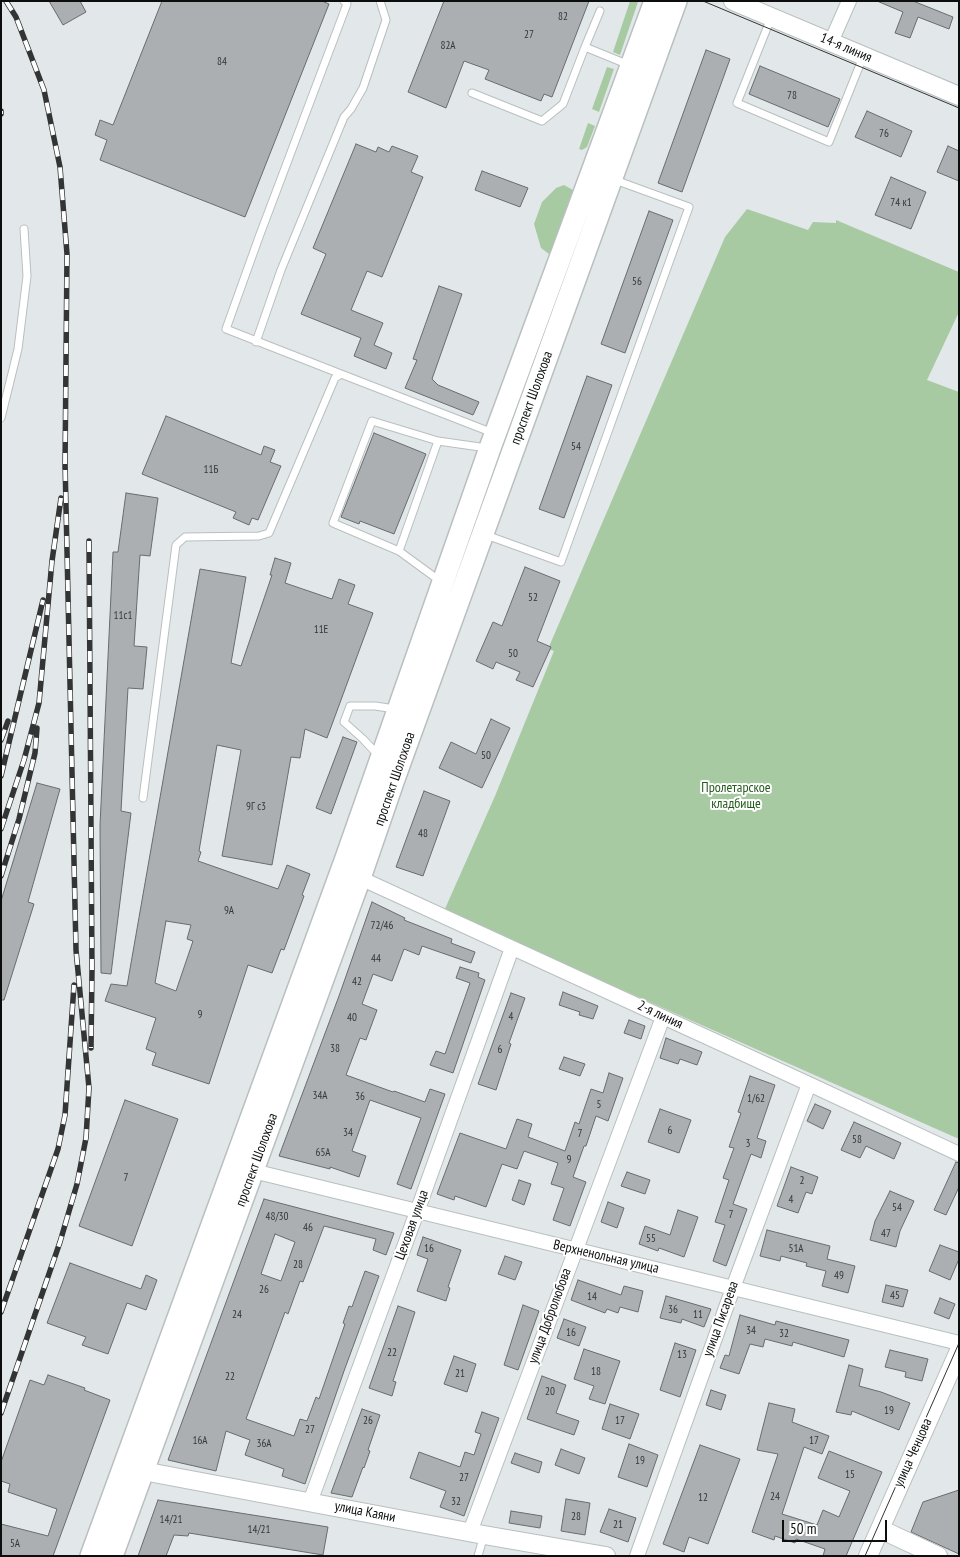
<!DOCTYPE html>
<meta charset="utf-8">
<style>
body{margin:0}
#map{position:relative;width:960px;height:1557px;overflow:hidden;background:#e2e8e9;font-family:"PT Sans Narrow",sans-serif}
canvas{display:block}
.frame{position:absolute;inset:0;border:2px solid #0c0e0e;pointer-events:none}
.scale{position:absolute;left:782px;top:1520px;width:105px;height:22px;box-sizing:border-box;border:2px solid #0c0e0e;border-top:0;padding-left:6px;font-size:15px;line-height:18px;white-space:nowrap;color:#0c0e0e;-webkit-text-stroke:4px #fff;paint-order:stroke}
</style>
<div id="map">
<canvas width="960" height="1557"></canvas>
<div class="frame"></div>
<div class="scale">50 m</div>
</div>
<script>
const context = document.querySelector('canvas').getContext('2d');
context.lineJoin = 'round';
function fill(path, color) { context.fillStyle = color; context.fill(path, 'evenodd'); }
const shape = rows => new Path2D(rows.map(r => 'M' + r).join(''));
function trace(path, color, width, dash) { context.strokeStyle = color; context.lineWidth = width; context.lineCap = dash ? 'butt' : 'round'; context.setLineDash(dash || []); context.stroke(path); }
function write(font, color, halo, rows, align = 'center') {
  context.font = font + ' "PT Sans Narrow",sans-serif'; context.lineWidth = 4; context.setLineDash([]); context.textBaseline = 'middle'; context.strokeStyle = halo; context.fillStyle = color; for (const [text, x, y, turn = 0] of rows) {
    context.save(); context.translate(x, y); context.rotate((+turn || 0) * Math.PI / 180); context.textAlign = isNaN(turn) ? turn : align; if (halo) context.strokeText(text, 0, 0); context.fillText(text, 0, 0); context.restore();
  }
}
fill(shape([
 [630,1,638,2,620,55,613,52],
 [607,67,614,69,599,112,592,109],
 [588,123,595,126,587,147,582,150,579,149],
 [564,185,573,190,576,197,557,249,549,254,541,248,534,224,542,202,556,188],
 [747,209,808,230,813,222,836,223,836,220,959,272,959,312,927,380,959,392,959,1139,444,911,495,796,554,651,548,649,725,237]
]), '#a8caa3');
const building = shape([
 [49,1,80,1,86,12,63,25,49,1],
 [162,1,322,1,329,4,245,217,100,160,107,140,95,135,100,120,113,125,162,1],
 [444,1,589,1,552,97,544,94,541,101,485,79,489,70,464,61,446,108,408,92,444,1],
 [877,1,913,1,953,17,949,29,918,17,910,38,895,33,903,12,877,1],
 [706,50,730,59,682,192,658,183,706,50],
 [760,66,840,99,828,127,749,94,760,66],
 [867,111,912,131,901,157,855,137,867,111],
 [356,144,376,152,378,147,389,152,392,146,418,156,411,172,423,177,382,277,367,271,351,310,383,323,374,345,392,353,386,369,354,356,361,338,301,314,326,254,313,248,356,144],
 [948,146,959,151,959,181,937,172,948,146],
 [482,171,528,188,520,207,475,190,482,171],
 [891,177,926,192,911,229,875,215,891,177],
 [649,211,673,220,625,353,601,344,649,211],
 [439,286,462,294,432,379,438,385,479,402,473,415,405,388,417,360,413,359,439,286],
 [587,376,612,385,564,518,539,509,587,376],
 [166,416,261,455,264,446,275,450,270,462,281,466,258,520,252,518,249,525,233,518,236,512,142,474,166,416],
 [374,433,426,454,394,534,360,521,359,524,341,517,374,433],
 [126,493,158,498,150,556,140,555,134,646,147,647,143,689,128,688,121,811,131,813,111,974,101,973,100,825,113,552,118,552,126,493],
 [275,558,291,563,285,583,332,599,339,579,355,585,348,604,373,613,327,738,305,729,300,758,291,757,272,865,222,856,241,750,217,745,199,851,201,852,198,861,278,889,287,865,310,874,302,895,304,896,284,950,281,949,272,973,248,965,209,1084,152,1065,156,1053,146,1049,156,1018,105,1001,111,984,127,986,200,569,246,577,231,663,241,666,272,575,270,575,275,558],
 [166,921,191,925,187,939,193,941,176,991,155,983,166,921],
 [525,567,560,581,537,641,551,647,533,687,516,680,520,672,496,662,493,669,476,661,493,622,502,626,525,567],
 [491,719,510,728,482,788,439,768,451,742,476,754,491,719],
 [343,737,357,742,331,814,316,808,343,737],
 [37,783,60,789,28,902,34,904,4,1000,1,1000,1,901,37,783],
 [424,791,450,801,423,876,396,867,424,791],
 [372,902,405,918,404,920,452,939,451,943,475,952,471,963,422,946,419,955,404,949,392,981,373,974,362,1004,377,1010,366,1040,360,1038,346,1075,393,1092,394,1091,425,1102,430,1089,445,1094,411,1189,397,1184,421,1118,370,1100,352,1151,366,1156,359,1177,330,1167,330,1169,279,1156,339,996,372,902],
 [460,967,479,973,478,977,485,980,453,1073,430,1065,436,1051,445,1054,470,983,456,978,460,967],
 [563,992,598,1006,593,1019,579,1015,580,1012,559,1005,563,992],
 [511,993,525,998,509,1043,511,1044,496,1090,478,1084,511,993],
 [629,1020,645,1026,641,1039,624,1033,629,1020],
 [666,1038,702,1052,697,1065,680,1059,678,1064,660,1058,666,1038],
 [564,1057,585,1064,580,1076,559,1069,564,1057],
 [609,1073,623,1078,608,1121,596,1116,586,1146,584,1146,573,1177,586,1182,570,1226,553,1220,564,1188,551,1184,558,1163,524,1151,517,1169,502,1164,486,1207,455,1196,454,1200,437,1194,460,1133,506,1149,517,1119,532,1124,528,1137,565,1151,575,1122,579,1124,591,1089,603,1093,609,1073],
 [750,1076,775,1085,757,1138,766,1141,761,1158,751,1154,733,1204,747,1209,726,1266,713,1261,725,1225,715,1222,729,1180,723,1178,734,1148,729,1147,741,1113,738,1112,750,1076],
 [125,1100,178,1119,132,1246,79,1226,125,1100],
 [815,1104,831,1111,823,1129,807,1121,815,1104],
 [660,1109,691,1120,679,1153,648,1142,660,1109],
 [854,1122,901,1143,894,1159,866,1146,860,1158,841,1150,854,1122],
 [956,1162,959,1163,959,1187,946,1215,934,1210,956,1162],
 [791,1167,818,1177,812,1194,806,1192,798,1213,777,1206,791,1167],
 [627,1172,650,1180,645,1194,621,1186,627,1172],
 [519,1180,531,1184,524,1205,512,1200,519,1180],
 [890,1191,914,1201,900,1231,896,1247,870,1240,875,1221,890,1191],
 [264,1199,394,1233,386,1255,373,1250,376,1239,324,1226,303,1282,300,1281,288,1314,285,1312,246,1419,294,1436,300,1419,307,1421,316,1397,319,1399,345,1324,343,1323,349,1306,352,1307,365,1271,379,1276,344,1371,305,1484,282,1476,284,1469,245,1455,250,1440,226,1431,216,1471,168,1460,264,1199],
 [275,1234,295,1242,281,1281,261,1274,275,1234],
 [608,1202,624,1208,617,1228,601,1222,608,1202],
 [678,1210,698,1217,684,1257,659,1248,658,1251,639,1244,645,1226,670,1235,678,1210],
 [767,1230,830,1246,827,1259,855,1266,848,1293,822,1286,826,1271,806,1266,807,1263,781,1256,780,1261,760,1256,767,1230],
 [423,1237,461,1250,448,1287,450,1288,446,1301,417,1291,428,1259,417,1255,423,1237],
 [940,1245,959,1252,959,1259,950,1280,929,1271,940,1245],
 [505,1256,522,1262,515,1280,498,1274,505,1256],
 [70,1263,141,1289,146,1275,157,1280,146,1310,127,1303,108,1354,82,1345,86,1337,47,1323,70,1263],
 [578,1280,621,1295,624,1286,643,1291,638,1312,620,1307,618,1313,607,1309,605,1313,571,1300,578,1280],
 [886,1285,908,1290,903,1307,882,1302,886,1285],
 [666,1296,711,1309,704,1327,682,1319,681,1323,660,1318,666,1296],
 [940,1298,955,1304,949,1319,934,1313,940,1298],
 [523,1305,539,1311,518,1370,504,1365,523,1305],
 [398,1306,415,1312,393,1381,396,1382,392,1396,369,1388,398,1306],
 [740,1315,775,1325,776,1321,849,1340,844,1357,793,1342,792,1346,765,1339,763,1347,750,1344,739,1374,720,1368,725,1355,729,1356,740,1315],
 [564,1319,586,1327,579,1346,557,1338,564,1319],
 [675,1343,696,1350,680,1397,660,1390,675,1343],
 [584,1349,620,1361,605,1404,589,1399,594,1386,574,1379,584,1349],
 [890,1350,928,1359,922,1381,905,1377,906,1372,885,1367,890,1350],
 [454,1356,476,1364,467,1392,444,1384,454,1356],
 [849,1365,863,1369,859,1386,881,1392,910,1403,899,1430,852,1411,851,1415,836,1412,849,1365],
 [48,1375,85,1388,84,1390,110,1400,53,1556,1,1556,1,1524,48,1536,57,1509,8,1492,10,1484,1,1481,1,1462,30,1380,44,1385,48,1375],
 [542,1376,566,1385,556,1413,579,1421,574,1435,527,1419,542,1376],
 [711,1390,726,1395,721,1410,706,1405,711,1390],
 [769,1403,795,1409,792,1422,829,1436,822,1454,804,1447,782,1514,817,1525,823,1510,839,1517,850,1491,818,1478,829,1451,882,1472,846,1556,823,1556,825,1549,796,1539,795,1543,775,1536,774,1540,752,1532,778,1454,757,1450,769,1403],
 [610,1404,639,1414,630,1439,602,1429,610,1404],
 [362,1409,380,1415,368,1450,370,1451,364,1468,363,1467,352,1497,331,1493,362,1409],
 [482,1412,499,1418,464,1516,440,1507,446,1491,410,1478,419,1452,460,1467,465,1452,474,1455,481,1434,475,1432,482,1412],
 [629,1444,658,1455,647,1487,618,1477,629,1444],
 [700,1445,740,1459,708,1544,689,1537,684,1552,663,1544,700,1445],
 [561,1449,585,1458,579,1474,555,1465,561,1449],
 [515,1453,542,1462,539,1473,511,1463,515,1453],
 [959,1490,959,1554,911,1532,923,1502,959,1490],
 [566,1499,590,1503,585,1535,561,1531,566,1499],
 [158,1500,328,1527,323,1555,189,1533,188,1536,174,1535,166,1556,138,1556,158,1500],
 [609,1509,636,1518,628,1542,600,1532,609,1509],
 [511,1511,542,1516,540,1528,509,1523,511,1511]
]);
fill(building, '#abafb2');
trace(building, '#686c6e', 1);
const service = shape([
 [600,11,585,47,629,65],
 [771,18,737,103,829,142,863,57],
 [472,93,542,121,563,104,585,47],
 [256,342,281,270,344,117,351,109,363,88,386,20,380,1],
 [341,374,226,329,259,237,347,4,344,1],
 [1,418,18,349,27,276,24,229],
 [486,535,561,562,689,207,615,180],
 [399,551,333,523,372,421,438,441],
 [440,581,399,551,438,441,487,448],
 [378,755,363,739,344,722,350,706,375,706,395,709],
 [143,798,176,545,185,537,259,536,269,533,335,378,341,374,493,433],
 [478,1556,484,1535]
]);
const minor = shape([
 [831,42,849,1],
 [360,878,809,1084,959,1154],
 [253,1171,959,1343],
 [310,1502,417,1212,512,948],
 [470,1532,663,1017],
 [637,1556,733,1288,809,1084]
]);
const tertiary = shape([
 [733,1,959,96],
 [132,1469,484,1535,606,1556],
 [880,1529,938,1556],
 [868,1556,959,1351]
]);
const primary = shape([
 [91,1556,346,858,490,448,655,1],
 [112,1556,360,878,394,779,676,1]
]);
trace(service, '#b9bfbf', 9);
trace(minor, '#b9bfbf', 16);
trace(tertiary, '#b9bfbf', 20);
trace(primary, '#b9bfbf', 24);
trace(service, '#fff', 7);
trace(minor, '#fff', 14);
trace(tertiary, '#fff', 18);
trace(primary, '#fff', 21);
trace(shape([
 [703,1,959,108],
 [865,1556,959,1343]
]), '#323435', 1);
const rail = shape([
 [6,1,16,17,44,90,60,167,67,254,65,468],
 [1,111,1,114],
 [89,541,92,970,91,1048],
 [1,740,8,721],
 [1,776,43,600],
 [1,829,24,760,39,703,52,561,61,498],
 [1,876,19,819,35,753,37,728],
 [1,1312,58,1149,65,1115,74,985],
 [1,1413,60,1242,77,1184,86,1138,89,1088,76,950,65,462]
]);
trace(rail, '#323435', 5.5);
trace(rail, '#fff', 4, [11]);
write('11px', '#343637', null, [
 ["82",563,17],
 ["27",529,35],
 ["82А",448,46],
 ["84",222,62],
 ["78",792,96],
 ["76",884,134],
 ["74 к1",901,203],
 ["56",637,282],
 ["54",576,447],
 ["11Б",211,470],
 ["52",533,598],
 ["11с1",123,616],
 ["11Е",321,630],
 ["50",513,654],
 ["50",486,756],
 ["9Г с3",256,807],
 ["48",423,834],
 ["9А",229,911],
 ["72/46",382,926],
 ["44",376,959],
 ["42",357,982],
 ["9",200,1015],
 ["4",511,1017],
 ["40",352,1018],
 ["38",335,1049],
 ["6",500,1050],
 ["34А",320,1096],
 ["36",360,1097],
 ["1/62",756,1099],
 ["5",599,1105],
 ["6",670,1131],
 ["34",348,1133],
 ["7",580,1134],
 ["58",857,1140],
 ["3",748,1144],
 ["65А",323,1153],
 ["9",569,1160],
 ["7",126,1178],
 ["2",802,1181],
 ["4",791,1200],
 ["54",897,1208],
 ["7",731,1215],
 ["48/30",277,1217],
 ["46",308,1228],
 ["47",886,1234],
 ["55",651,1239],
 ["16",429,1249],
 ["51А",796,1249],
 ["28",298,1265],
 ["49",839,1276],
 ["26",264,1290],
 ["45",895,1296],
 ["14",592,1297],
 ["36",673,1310],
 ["24",237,1315],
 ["11",698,1315],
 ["34",751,1331],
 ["16",571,1333],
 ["32",784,1334],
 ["22",392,1353],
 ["13",682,1355],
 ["18",596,1372],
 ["21",460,1374],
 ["22",230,1377],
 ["20",550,1392],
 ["19",889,1411],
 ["26",368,1421],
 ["17",620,1421],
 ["27",310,1430],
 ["16А",200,1441],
 ["17",814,1441],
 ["36А",264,1444],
 ["19",640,1461],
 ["15",850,1475],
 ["27",464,1478],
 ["24",775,1497],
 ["12",703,1498],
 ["32",456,1502],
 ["28",576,1517],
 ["14/21",171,1520],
 ["21",618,1525],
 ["14/21",259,1530],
 ["5А",15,1544]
]);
write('14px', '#0c0e0e', '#fff', [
 ["14-я линия",846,48,23],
 ["проспект Шолохова",532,398,-70],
 ["проспект Шолохова",395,779,-71],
 ["2-я линия",660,1015,25],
 ["проспект Шолохова",257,1160,-70],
 ["Цеховая улица",412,1225,-70],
 ["Верхненольная улица",606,1257,13],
 ["улица Добролюбова",550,1316,-70],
 ["улица Писарева",721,1319,-70],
 ["улица Ченцова",913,1453,-66],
 ["улица Каяни",365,1512,11]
]);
write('14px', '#225b1b', '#fff', [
 ["Пролетарское",736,788],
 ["кладбище",736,804]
]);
</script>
